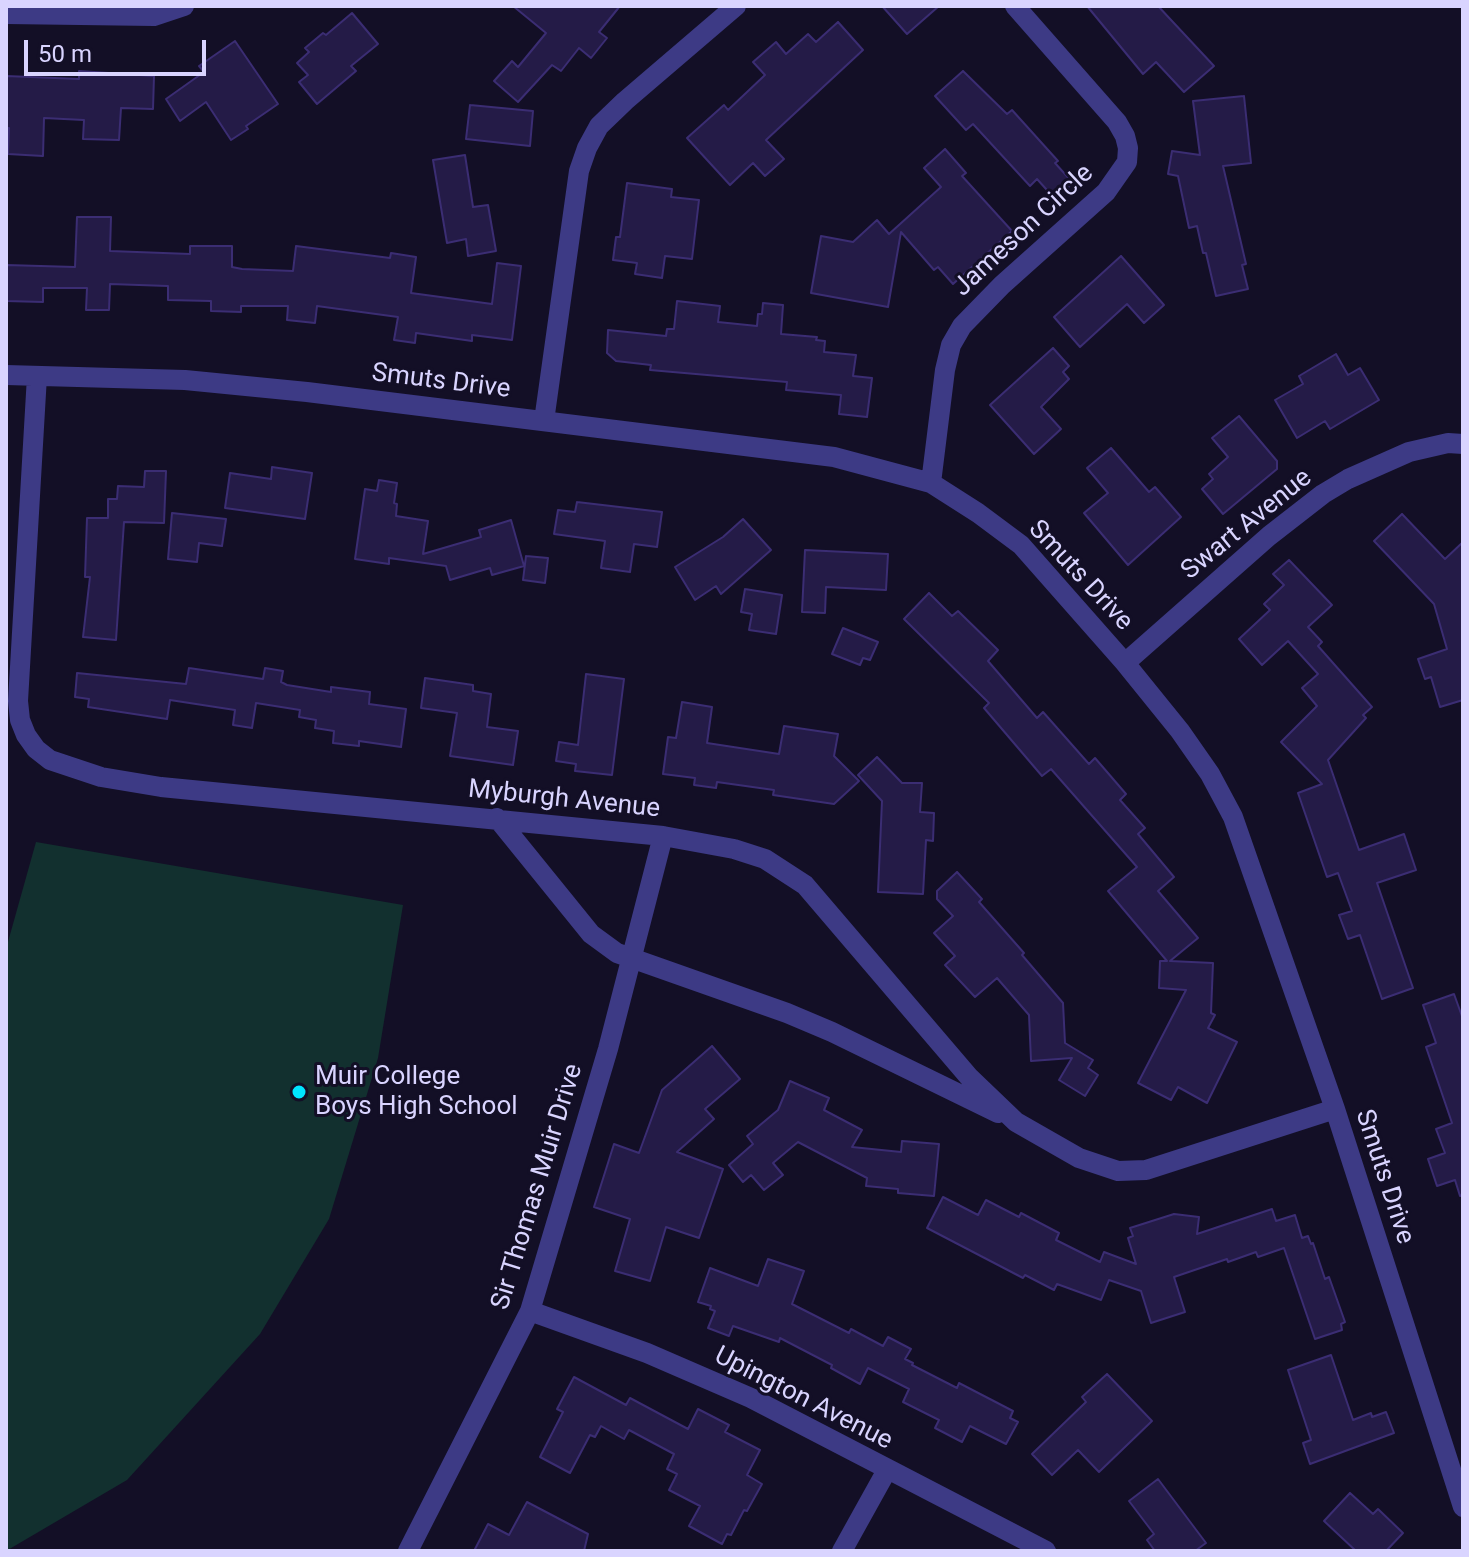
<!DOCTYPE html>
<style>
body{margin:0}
#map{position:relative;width:1469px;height:1557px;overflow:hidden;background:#130f26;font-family:Roboto,sans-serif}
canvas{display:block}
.frame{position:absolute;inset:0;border:8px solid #d9d4ff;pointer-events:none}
.scale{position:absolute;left:24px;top:40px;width:182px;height:36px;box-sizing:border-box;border:4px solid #d9d4ff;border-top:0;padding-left:10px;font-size:24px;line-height:28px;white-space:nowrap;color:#d9d4ff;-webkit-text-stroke:6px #130f26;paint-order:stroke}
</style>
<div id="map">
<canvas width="1469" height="1557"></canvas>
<div class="frame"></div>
<div class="scale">50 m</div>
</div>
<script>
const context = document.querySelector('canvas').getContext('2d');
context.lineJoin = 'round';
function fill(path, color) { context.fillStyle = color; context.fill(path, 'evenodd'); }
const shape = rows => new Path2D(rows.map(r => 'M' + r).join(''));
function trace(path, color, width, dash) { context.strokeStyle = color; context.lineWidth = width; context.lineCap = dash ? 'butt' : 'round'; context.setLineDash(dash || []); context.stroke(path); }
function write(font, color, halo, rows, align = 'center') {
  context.font = font + ' Roboto,sans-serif'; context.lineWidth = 6; context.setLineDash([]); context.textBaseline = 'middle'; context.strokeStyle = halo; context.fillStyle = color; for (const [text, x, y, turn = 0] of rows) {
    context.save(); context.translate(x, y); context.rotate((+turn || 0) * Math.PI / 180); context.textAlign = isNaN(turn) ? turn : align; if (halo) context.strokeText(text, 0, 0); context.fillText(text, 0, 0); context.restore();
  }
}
fill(shape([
 [36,842,403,905,378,1058,329,1219,260,1334,127,1480,6,1551,6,949]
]), '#12302f');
const building = shape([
 [513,6,620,6,599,32,607,38,591,58,579,48,561,71,552,65,518,102,494,81,512,61,518,67,546,33,513,6],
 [882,6,939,6,907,34,882,6],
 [1087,6,1158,6,1214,66,1184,92,1156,62,1143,74,1087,6],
 [352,13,378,44,351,66,356,71,317,104,299,82,308,75,297,63,309,52,305,48,323,33,326,35,352,13],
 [838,22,863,50,766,140,784,159,765,176,753,163,730,185,687,138,724,105,728,110,765,75,753,62,776,42,786,54,808,34,816,42,838,22],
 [235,41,278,104,246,126,248,129,231,140,206,102,180,121,166,99,204,72,199,66,235,41],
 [79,71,154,76,153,109,121,108,119,140,83,139,84,120,44,118,43,156,8,154,9,128,6,128,6,76,79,79,79,71],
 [963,71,1007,114,1012,110,1058,161,1055,163,1073,183,1055,199,1037,179,1030,186,973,124,966,130,935,96,963,71],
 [1244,96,1251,163,1223,166,1246,264,1242,265,1248,289,1216,296,1206,253,1203,253,1197,226,1189,228,1178,176,1168,174,1172,151,1200,155,1193,101,1244,96],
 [470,105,533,111,530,146,466,139,470,105],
 [945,149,966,173,962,176,1012,231,953,284,938,267,934,270,901,232,888,307,811,293,821,236,853,242,877,220,889,234,941,187,924,168,945,149],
 [465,155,473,207,488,205,496,251,468,256,466,239,447,243,433,160,465,155],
 [627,183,672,189,671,197,699,200,692,259,665,256,662,278,635,274,637,263,613,260,616,237,620,237,627,183],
 [77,217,111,217,110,251,190,254,190,246,232,246,232,267,242,269,293,271,296,246,390,258,391,253,416,257,411,293,492,304,497,263,521,266,512,340,472,335,472,341,416,333,415,343,394,340,398,317,317,306,315,323,287,320,288,306,241,306,241,312,211,311,211,301,168,300,168,286,110,284,109,310,86,310,87,288,43,288,43,302,6,301,6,265,75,267,77,217],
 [1121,256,1164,305,1144,323,1127,304,1080,347,1054,317,1121,256],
 [677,301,720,306,718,322,757,326,758,314,762,314,763,303,783,305,781,334,817,337,816,340,825,341,824,352,856,355,853,376,872,378,867,417,839,414,841,395,786,390,787,382,650,370,651,365,616,361,607,353,608,330,666,336,667,329,674,329,677,301],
 [1053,348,1069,366,1063,372,1069,379,1041,407,1061,429,1034,454,990,405,1053,348],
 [1336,354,1348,375,1360,368,1379,400,1330,429,1325,421,1297,438,1275,400,1303,384,1299,376,1336,354],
 [1239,416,1277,461,1277,469,1223,514,1202,489,1213,479,1209,474,1228,457,1212,438,1239,416],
 [1111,448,1149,492,1155,487,1181,517,1128,565,1084,513,1108,493,1087,468,1111,448],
 [272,467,312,473,305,519,225,508,230,473,271,479,272,467],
 [145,471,166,471,164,523,124,522,116,640,83,637,90,577,85,577,87,518,108,518,108,499,117,499,118,486,144,487,145,471],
 [379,480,397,483,394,503,397,504,396,516,428,521,423,554,481,537,479,530,511,520,524,566,492,575,490,568,450,580,446,566,389,558,389,564,355,559,365,489,377,491,379,480],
 [577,502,662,512,657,547,634,544,630,572,601,568,605,541,554,534,558,510,575,512,577,502],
 [172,513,226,519,222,546,199,543,197,562,168,559,172,513],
 [1402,514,1445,559,1463,542,1463,700,1440,707,1431,677,1425,679,1418,659,1447,649,1434,604,1374,541,1402,514],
 [743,519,771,550,721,594,716,586,695,600,675,567,723,537,743,519],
 [805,550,888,554,886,590,826,587,825,613,802,612,805,550],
 [526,556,548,558,545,583,523,580,526,556],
 [1289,560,1332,605,1308,627,1322,642,1318,646,1372,707,1363,715,1366,718,1328,760,1359,850,1404,834,1416,870,1377,883,1413,988,1382,999,1360,935,1348,939,1339,915,1352,911,1338,873,1327,877,1298,793,1322,784,1281,742,1317,706,1302,688,1318,674,1288,641,1262,665,1239,639,1270,610,1264,604,1284,585,1273,574,1289,560],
 [745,589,782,595,776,634,749,630,752,614,741,612,745,589],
 [929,593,952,616,958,611,998,650,988,661,1037,718,1043,712,1089,764,1095,758,1126,794,1120,800,1145,828,1138,834,1174,877,1158,891,1198,938,1170,961,1213,963,1211,1013,1215,1015,1208,1028,1237,1042,1207,1103,1178,1087,1171,1100,1138,1083,1186,990,1159,988,1160,961,1167,961,1108,891,1137,867,1051,769,1042,776,984,708,989,703,904,619,929,593],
 [843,628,878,642,870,660,863,658,860,665,832,654,843,628],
 [189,668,263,679,265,668,283,671,281,682,287,685,331,692,331,687,370,692,369,704,406,709,401,747,359,741,359,746,333,743,334,731,315,728,316,720,299,717,300,710,256,703,252,728,233,725,235,710,170,700,167,719,88,707,89,699,75,697,77,673,186,684,189,668],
 [586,674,624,679,612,775,575,771,576,764,556,761,559,742,578,745,586,674],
 [425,678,473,685,473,691,491,694,487,727,518,731,513,765,450,756,457,713,421,708,425,678],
 [682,702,712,707,707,743,779,754,784,726,838,734,834,756,859,781,834,804,773,795,774,790,717,782,716,788,694,785,695,778,663,774,668,737,676,738,682,702],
 [877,757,902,783,922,783,920,812,934,813,933,841,926,840,923,894,878,892,882,801,858,775,877,757],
 [957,872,982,899,979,902,1024,953,1022,955,1063,1003,1065,1043,1093,1060,1088,1068,1098,1075,1085,1096,1059,1080,1072,1058,1031,1061,1029,1015,997,978,975,997,945,965,955,956,934,933,953,916,937,899,937,891,957,872],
 [1454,994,1463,1019,1463,1195,1460,1196,1455,1180,1437,1186,1428,1159,1445,1153,1436,1129,1452,1123,1426,1047,1436,1043,1423,1005,1454,994],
 [712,1046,740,1079,705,1109,714,1119,677,1152,723,1169,699,1238,666,1227,650,1281,615,1271,630,1219,594,1207,614,1144,639,1153,662,1090,712,1046],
 [790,1081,829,1098,824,1110,862,1130,852,1147,901,1152,902,1141,939,1144,934,1196,898,1193,898,1189,866,1186,867,1178,798,1142,773,1163,783,1175,764,1190,751,1175,743,1182,729,1165,753,1144,747,1136,778,1110,790,1081],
 [943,1197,978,1215,986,1200,1019,1217,1021,1213,1059,1233,1056,1240,1100,1262,1104,1252,1136,1264,1128,1238,1133,1236,1130,1228,1174,1214,1199,1217,1197,1234,1272,1209,1276,1221,1295,1215,1302,1238,1308,1236,1311,1244,1313,1243,1325,1279,1329,1277,1345,1322,1341,1324,1342,1330,1315,1339,1284,1248,1258,1257,1256,1252,1228,1262,1227,1259,1174,1277,1185,1312,1151,1323,1141,1291,1109,1280,1101,1300,1057,1284,1054,1290,1025,1275,1023,1278,927,1228,943,1197],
 [768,1259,804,1271,792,1304,849,1333,851,1329,883,1346,888,1337,911,1349,905,1359,913,1363,912,1365,957,1388,959,1383,1013,1411,1010,1418,1018,1422,1006,1444,970,1426,962,1442,935,1428,939,1420,903,1402,909,1389,868,1368,860,1384,831,1368,832,1365,780,1338,779,1342,733,1326,729,1336,708,1328,715,1311,710,1309,711,1306,698,1302,710,1268,758,1286,768,1259],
 [1331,1355,1353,1420,1371,1413,1372,1417,1386,1412,1394,1433,1310,1464,1303,1443,1311,1440,1288,1370,1331,1355],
 [1107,1374,1152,1421,1099,1472,1078,1450,1052,1475,1032,1454,1086,1402,1082,1397,1107,1374],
 [574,1377,626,1405,630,1398,688,1429,698,1409,729,1425,725,1432,760,1450,747,1475,762,1484,747,1511,744,1510,731,1535,727,1534,722,1544,689,1526,700,1506,669,1490,677,1474,667,1469,674,1454,629,1430,624,1439,601,1426,595,1437,590,1435,570,1473,540,1457,563,1412,557,1409,574,1377],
 [1158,1479,1206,1543,1195,1551,1155,1551,1147,1540,1154,1534,1129,1501,1158,1479],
 [1350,1493,1373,1514,1378,1509,1403,1533,1386,1551,1356,1551,1324,1521,1350,1493],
 [527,1502,588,1534,584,1551,474,1551,488,1524,509,1535,527,1502]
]);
fill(building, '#241b47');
trace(building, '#3b2d73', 2);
trace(shape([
 [6,14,154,16,184,6],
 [6,375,185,380,307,392,834,457,931,483,978,513,1021,545,1125,663,1180,731,1210,774,1233,817,1335,1109,1463,1507],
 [37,376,18,701,20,720,26,735,36,749,50,760,101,777,161,787,663,836,734,849,765,859,805,885,969,1077,1016,1122,1079,1158,1118,1171,1146,1170,1335,1109],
 [544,421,579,171,587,148,599,126,625,101,736,6],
 [931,483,945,370,951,345,962,326,1002,285,1106,192,1127,162,1128,148,1125,136,1117,122,1015,6],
 [1125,663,1269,536,1323,494,1348,479,1409,452,1448,443,1463,444],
 [497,818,591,934,617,953,787,1013,832,1032,998,1113],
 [530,1311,647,1353,751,1398,1046,1551],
 [408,1551,530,1311,608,1049,663,836],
 [842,1551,887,1470]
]), '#3d3a85', 20);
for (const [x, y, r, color] of [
 [299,1092,8,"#00e5ff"]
]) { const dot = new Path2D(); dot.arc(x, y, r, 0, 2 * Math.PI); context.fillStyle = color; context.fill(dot); trace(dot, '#130f26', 3); }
write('26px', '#d9d4ff', '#130f26', [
 ["Jameson Circle",1024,231,-43],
 ["Smuts Drive",441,382,7],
 ["Swart Avenue",1247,525,-39],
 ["Smuts Drive",1080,576,47],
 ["Myburgh Avenue",564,800,6],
 ["Smuts Drive",1384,1177,72],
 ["Sir Thomas Muir Drive",538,1187,-73],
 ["Upington Avenue",803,1399,27]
]);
write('26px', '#d9d4ff', '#130f26', [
 ["Muir College",315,1077],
 ["Boys High School",315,1107]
], 'left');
</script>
